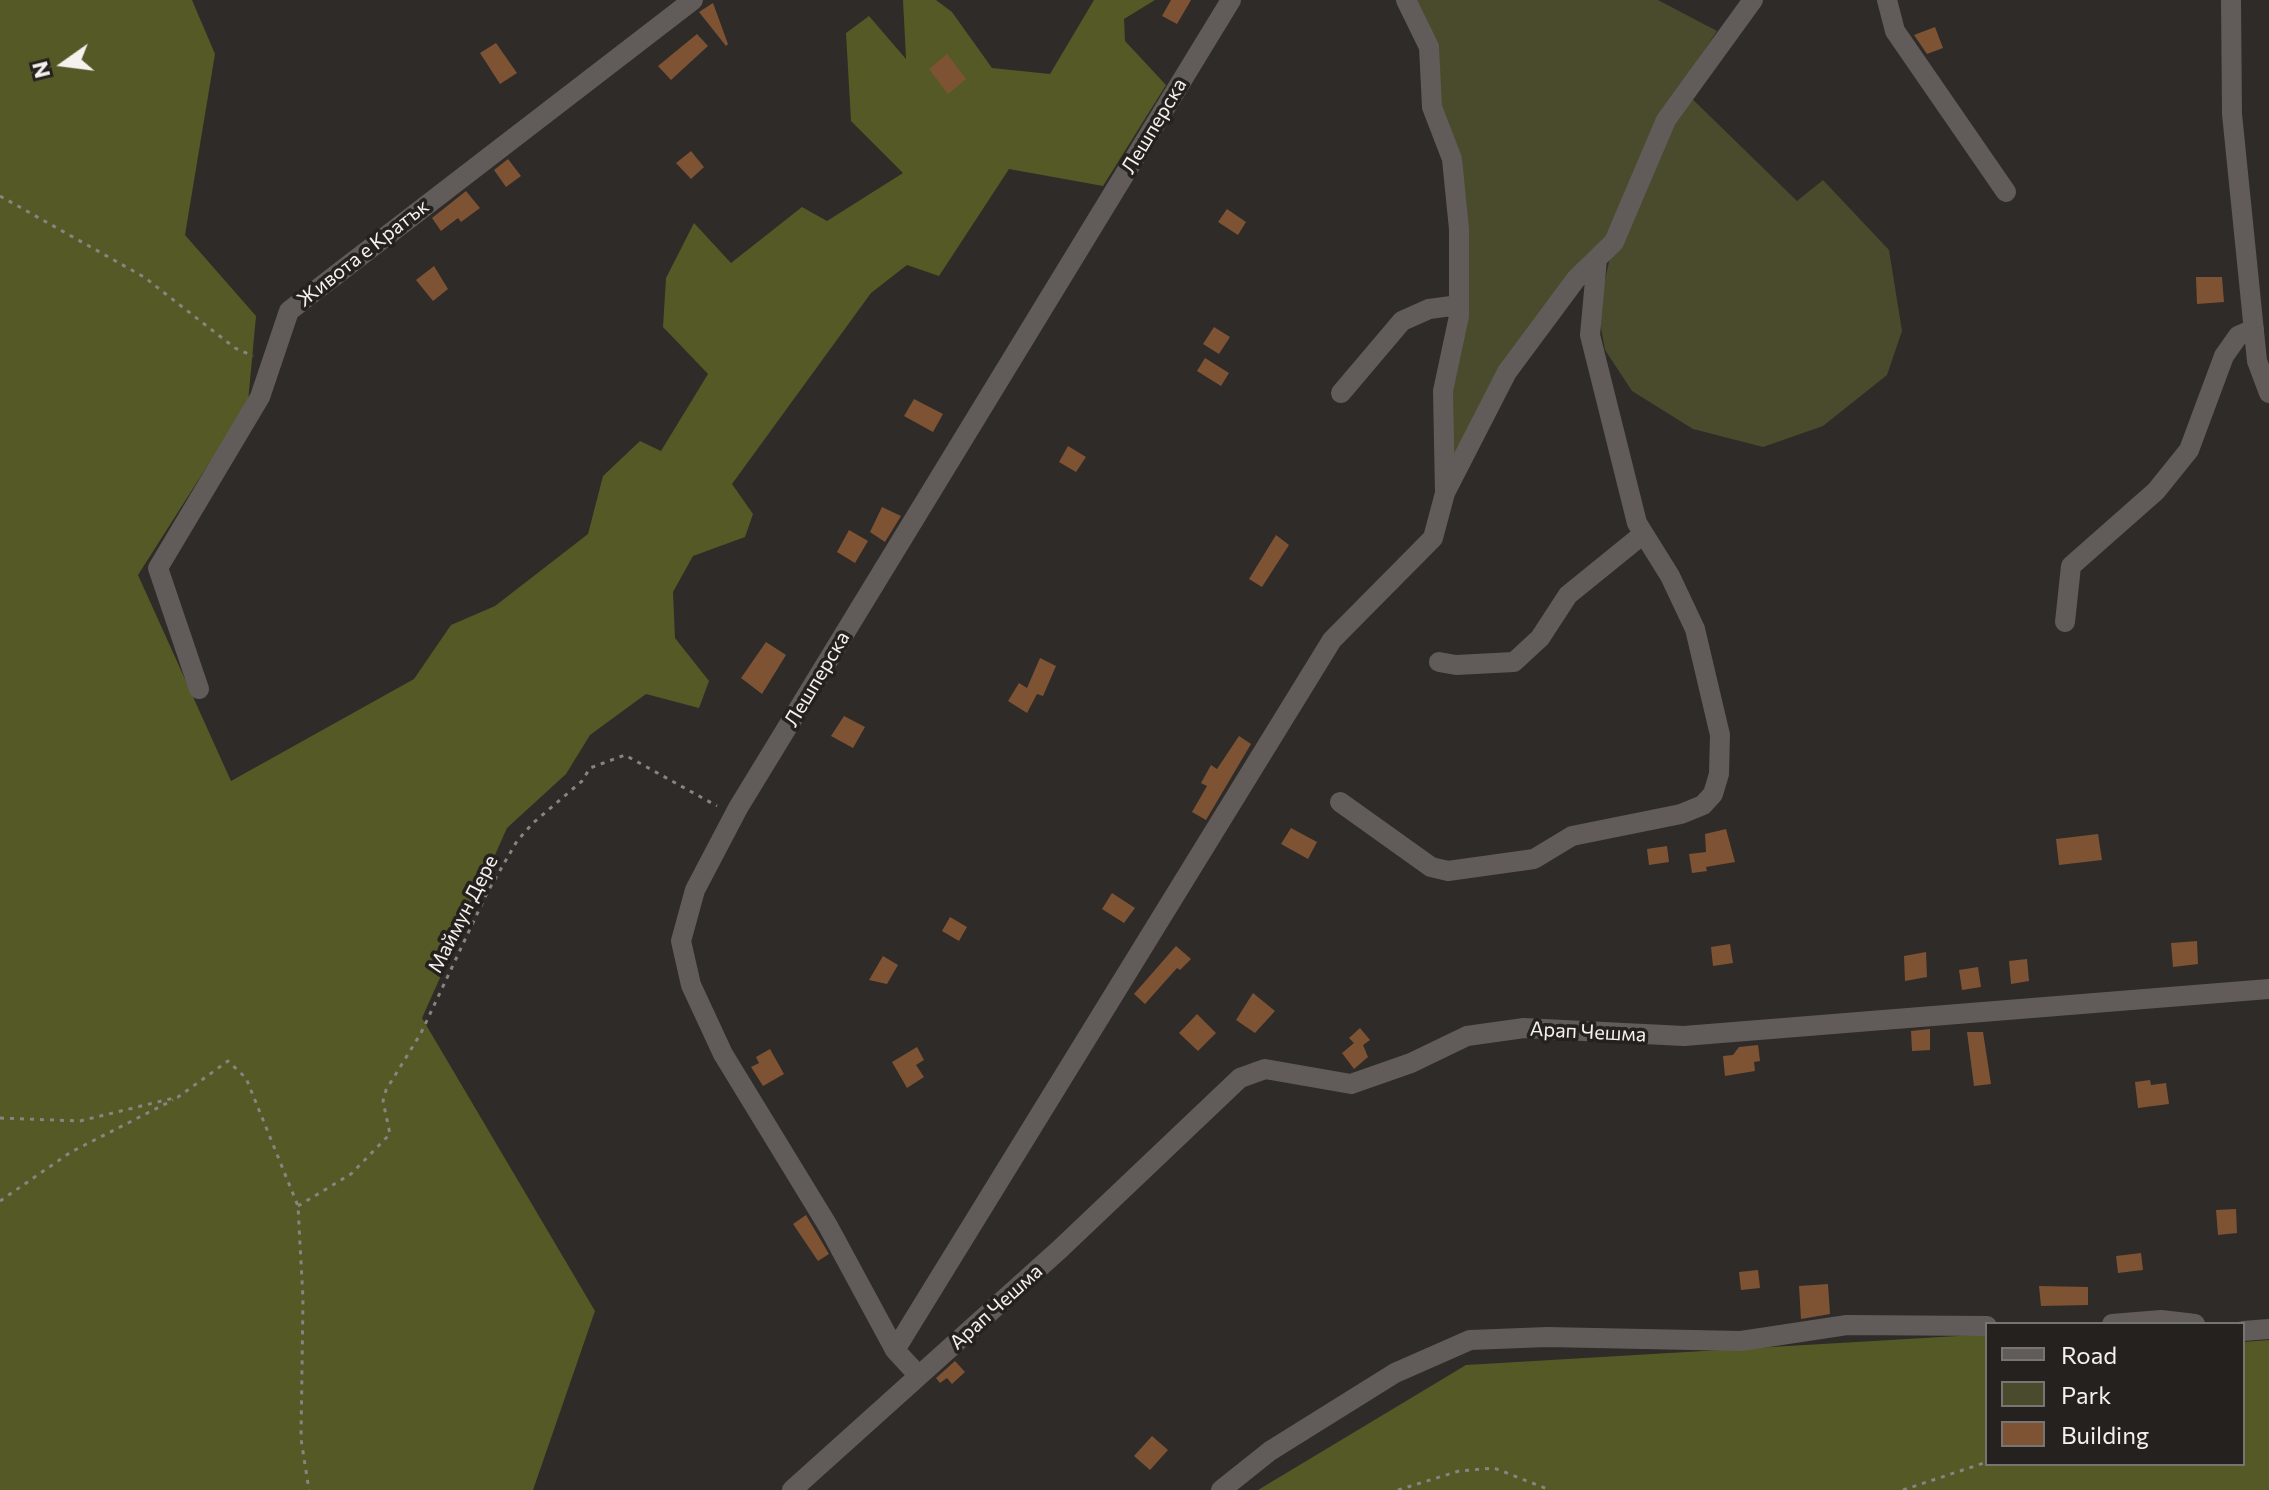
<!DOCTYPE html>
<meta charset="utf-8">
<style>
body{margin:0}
#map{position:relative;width:2269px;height:1490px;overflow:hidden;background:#2f2b28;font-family:Commissioner,sans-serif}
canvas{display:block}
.legend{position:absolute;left:1985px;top:1322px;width:260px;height:144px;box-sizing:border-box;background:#25211e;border:2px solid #787472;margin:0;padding:10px 14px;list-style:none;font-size:24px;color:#f4f1ef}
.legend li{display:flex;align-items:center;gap:16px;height:40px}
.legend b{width:40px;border:2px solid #787472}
.north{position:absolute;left:24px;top:24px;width:80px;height:80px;-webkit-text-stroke:6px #25211e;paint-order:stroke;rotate:256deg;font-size:22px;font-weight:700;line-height:32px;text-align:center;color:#f4f1ef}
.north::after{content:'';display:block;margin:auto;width:28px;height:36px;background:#f4f1ef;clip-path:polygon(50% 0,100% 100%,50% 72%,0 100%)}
</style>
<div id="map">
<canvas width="2269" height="1490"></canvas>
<ul class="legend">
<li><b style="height:10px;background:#615c59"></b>Road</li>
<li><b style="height:22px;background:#494b2c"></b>Park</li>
<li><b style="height:22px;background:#7e5334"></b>Building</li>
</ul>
<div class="north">N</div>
</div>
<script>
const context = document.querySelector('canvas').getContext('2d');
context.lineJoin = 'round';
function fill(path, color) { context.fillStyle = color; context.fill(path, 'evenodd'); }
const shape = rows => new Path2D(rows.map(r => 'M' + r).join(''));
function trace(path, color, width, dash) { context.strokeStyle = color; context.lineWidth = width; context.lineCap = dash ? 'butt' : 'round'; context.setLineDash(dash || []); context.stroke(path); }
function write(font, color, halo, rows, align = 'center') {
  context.font = font + ' Commissioner,sans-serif'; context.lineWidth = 7; context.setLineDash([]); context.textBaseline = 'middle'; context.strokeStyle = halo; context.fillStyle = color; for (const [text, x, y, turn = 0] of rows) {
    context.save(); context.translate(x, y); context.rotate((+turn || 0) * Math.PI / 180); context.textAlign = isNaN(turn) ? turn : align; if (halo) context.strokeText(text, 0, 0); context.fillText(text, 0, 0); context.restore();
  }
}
fill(shape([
 [1406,0,1658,0,1717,31,1680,87,1797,201,1823,180,1889,250,1902,331,1887,375,1823,426,1763,447,1693,429,1632,391,1605,350,1598,311,1613,244,1507,372,1445,493,1459,229,1429,47]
]), '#494b2c');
fill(shape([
 [0,0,192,0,215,54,185,235,256,316,248,402,138,575,231,781,414,679,451,625,495,606,588,534,603,476,640,441,661,451,708,374,663,327,666,278,694,223,731,263,802,207,827,221,903,173,851,121,846,33,869,16,906,59,903,0,936,0,952,12,992,68,1050,74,1094,0,1155,0,1124,19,1125,41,1166,85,1103,186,1009,169,939,276,907,265,871,293,732,484,753,514,745,537,693,556,673,592,675,638,709,681,699,708,646,694,590,735,566,774,507,828,422,1018,595,1311,533,1490,0,1490],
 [1975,1335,1987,1335,1987,1464,2243,1464,2243,1342,2269,1340,2269,1490,1258,1490,1466,1365]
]), '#555925');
fill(shape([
 [1171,0,1191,0,1177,24,1162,16],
 [713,3,728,44,726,46,699,12],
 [1935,27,1943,48,1927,54,1914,35],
 [697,34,708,46,671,80,658,66],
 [496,43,517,73,500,84,480,53],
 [947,54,966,79,948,94,929,69],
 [691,151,704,167,691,179,676,163],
 [508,159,521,176,506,187,494,170],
 [466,191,480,208,461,222,458,218,441,231,432,218],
 [1227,209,1246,222,1238,235,1218,222],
 [434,266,448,289,433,301,416,280],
 [2196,277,2222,277,2224,302,2197,304],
 [1214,327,1230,337,1219,354,1203,344],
 [1205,358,1229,373,1221,386,1197,371],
 [914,399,943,414,933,432,904,416],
 [1068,446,1086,457,1076,472,1059,462],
 [882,507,901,516,885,542,870,532],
 [849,530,868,541,855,563,837,552],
 [1276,535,1289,545,1262,587,1249,579],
 [766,642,786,655,762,694,741,678],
 [1040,658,1056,666,1043,696,1037,694,1027,713,1008,701,1019,683,1027,688],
 [844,716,865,727,853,748,831,736],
 [1239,736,1251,744,1206,820,1192,812,1207,786,1201,783,1211,765,1217,769],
 [1291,828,1317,842,1308,859,1281,844],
 [1726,829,1735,862,1706,867,1707,871,1692,873,1689,854,1706,852,1705,834],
 [2098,834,2102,860,2059,865,2056,839],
 [1667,846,1669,862,1649,865,1647,849],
 [1112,893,1135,908,1124,923,1102,909],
 [950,917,967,927,959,941,942,931],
 [2197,941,2198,964,2173,967,2171,943],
 [1730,944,1733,963,1713,966,1711,947],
 [1176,946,1191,959,1180,970,1177,968,1145,1004,1134,994],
 [1926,952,1927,977,1905,981,1904,956],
 [883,956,898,965,887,984,869,980],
 [2027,959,2029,981,2011,984,2009,961],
 [1978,967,1981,987,1962,990,1959,970],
 [1253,993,1275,1011,1255,1033,1236,1020],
 [1197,1014,1216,1033,1198,1051,1179,1033],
 [1360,1028,1370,1040,1363,1045,1368,1057,1354,1069,1342,1053,1354,1043,1349,1038],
 [1930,1029,1930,1050,1912,1051,1911,1031],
 [1967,1032,1983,1032,1991,1084,1974,1086],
 [1758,1045,1760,1061,1754,1062,1755,1071,1725,1076,1723,1056,1733,1055,1739,1047],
 [917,1047,924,1060,916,1065,924,1077,907,1088,892,1062],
 [770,1049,784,1074,763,1086,751,1067,759,1063,756,1057],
 [2150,1080,2151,1085,2166,1083,2169,1104,2138,1108,2135,1082],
 [2236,1209,2237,1233,2218,1235,2216,1210],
 [806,1215,829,1254,818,1261,793,1224],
 [2141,1253,2143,1270,2118,1273,2116,1256],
 [1758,1270,1760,1288,1741,1290,1739,1272],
 [1828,1284,1830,1314,1801,1319,1799,1286],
 [2039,1286,2088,1287,2088,1305,2041,1306],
 [955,1361,965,1372,952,1384,947,1378,940,1383,936,1378],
 [1152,1436,1168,1450,1150,1470,1134,1456]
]), '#7e5334');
trace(shape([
 [0,196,144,277,235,348,253,356],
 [0,1118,80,1121,178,1097,228,1061,246,1078,298,1206,303,1299,301,1439,309,1490],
 [0,1201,71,1152,173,1100],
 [298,1206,351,1174,390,1134,383,1101,386,1090,421,1033,487,893,517,841,533,823,582,781,590,768,625,755,717,806],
 [1398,1490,1459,1471,1494,1468,1550,1490],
 [1903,1490,1987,1462]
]), '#878481', 3, [4, 6]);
trace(shape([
 [1887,0,1895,31,2006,192],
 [2231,0,2232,114,2257,361,2269,393],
 [1341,393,1402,321,1429,309,1459,305],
 [1446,491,1507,372,1576,279,1614,242,1666,120,1753,0],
 [2065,622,2071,566,2156,491,2189,450,2224,356,2238,336,2254,329],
 [1439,662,1456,665,1514,662,1540,638,1568,595,1642,535],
 [199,689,158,568,260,397,289,311,693,0],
 [1340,802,1431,867,1448,871,1534,859,1572,836,1681,814,1703,805,1713,794,1719,774,1720,735,1695,629,1670,576,1637,523,1590,335,1597,259],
 [2112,1324,2161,1320,2195,1324],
 [2243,1331,2269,1329],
 [895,1350,1332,640,1433,538,1445,493,1443,391,1459,316,1459,229,1452,159,1432,107,1429,47,1406,0],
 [919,1376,895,1350,828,1226,723,1054,691,985,681,941,695,890,738,808,1231,0],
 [792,1490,1060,1249,1240,1078,1265,1069,1351,1084,1411,1063,1467,1036,1524,1028,1684,1036,2269,989],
 [1221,1490,1270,1451,1395,1373,1470,1340,1547,1337,1741,1341,1847,1325,1987,1326]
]), '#615c59', 20);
write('20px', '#f4f1ef', '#25211e', [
 ["Лешперска",1154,126,-59],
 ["Живота е Кратък",363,253,-38],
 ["Лешперска",817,679,-59],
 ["Маймун Дере",463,914,-63],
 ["Арап Чешма",1588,1032,3],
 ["Арап Чешма",996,1307,-42]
]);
</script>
